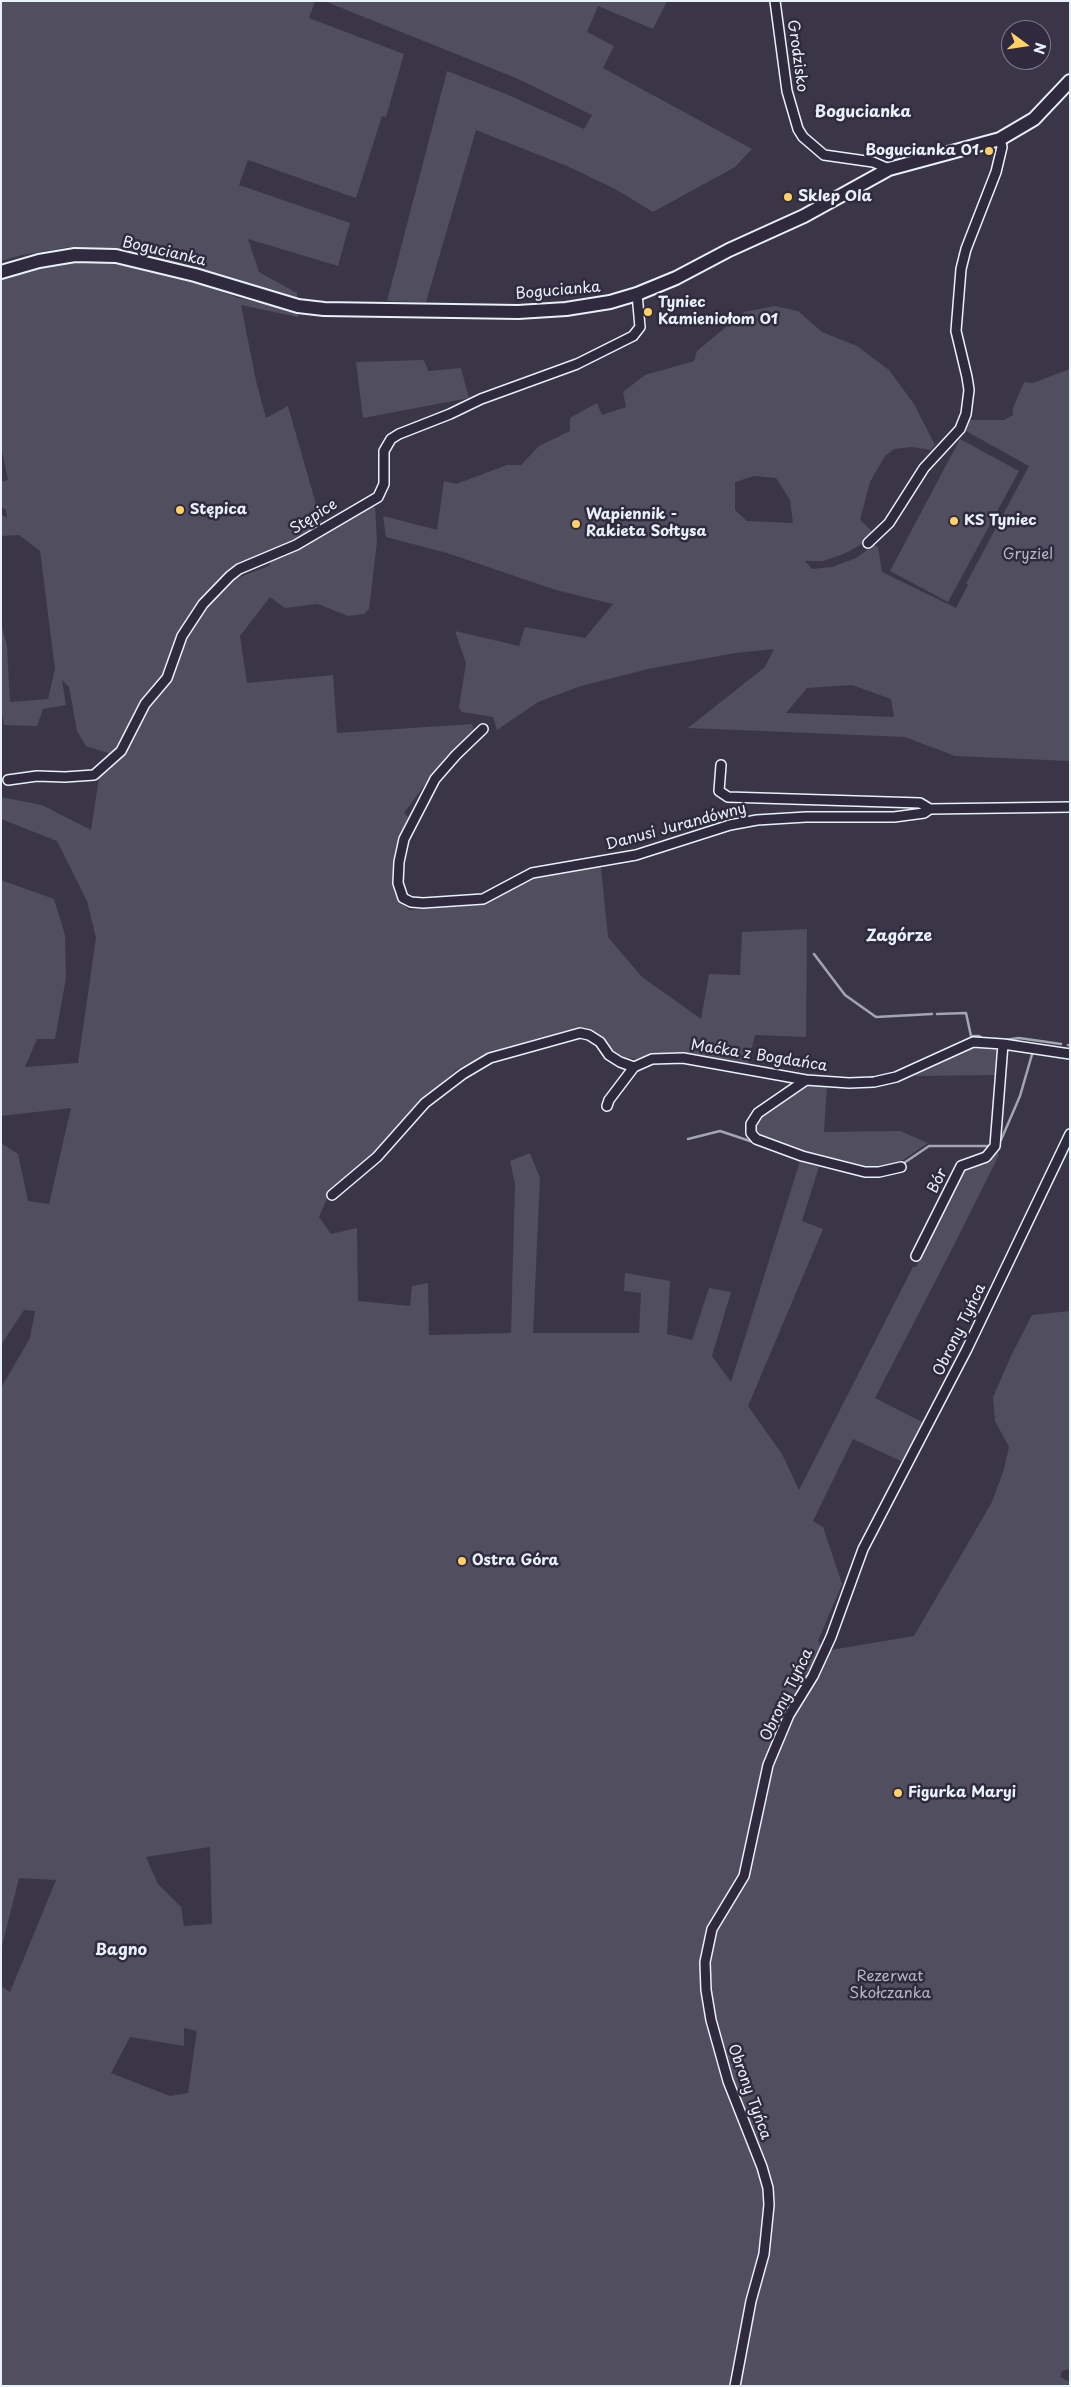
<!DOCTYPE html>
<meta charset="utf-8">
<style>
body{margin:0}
#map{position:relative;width:1071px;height:2387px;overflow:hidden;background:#3a3648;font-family:"Playpen Sans",sans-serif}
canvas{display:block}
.frame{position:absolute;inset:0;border:2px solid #e8f1f8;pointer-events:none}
.north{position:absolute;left:1001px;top:20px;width:50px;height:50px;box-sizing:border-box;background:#2f2a3d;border:1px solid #797a88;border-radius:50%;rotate:104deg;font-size:14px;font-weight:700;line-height:20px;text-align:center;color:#e8f1f8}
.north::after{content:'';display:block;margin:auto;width:18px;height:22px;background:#ffd166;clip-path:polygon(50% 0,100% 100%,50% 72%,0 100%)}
</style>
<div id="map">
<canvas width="1071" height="2387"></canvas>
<div class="frame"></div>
<div class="north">N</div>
</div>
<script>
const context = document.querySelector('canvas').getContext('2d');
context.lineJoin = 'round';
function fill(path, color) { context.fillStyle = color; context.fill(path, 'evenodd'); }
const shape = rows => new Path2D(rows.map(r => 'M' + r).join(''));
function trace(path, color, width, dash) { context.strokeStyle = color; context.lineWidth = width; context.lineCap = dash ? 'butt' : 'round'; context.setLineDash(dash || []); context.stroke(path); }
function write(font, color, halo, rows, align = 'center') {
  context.font = font + ' "Playpen Sans",sans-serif'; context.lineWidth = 5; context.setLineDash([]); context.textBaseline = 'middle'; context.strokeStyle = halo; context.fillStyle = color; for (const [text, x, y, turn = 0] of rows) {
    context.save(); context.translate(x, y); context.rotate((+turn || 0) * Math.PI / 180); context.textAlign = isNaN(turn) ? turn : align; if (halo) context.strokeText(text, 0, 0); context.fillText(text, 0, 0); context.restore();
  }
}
fill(shape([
 [1,1,315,1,309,18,404,54,386,117,382,116,356,198,248,160,239,185,350,223,338,266,248,239,259,272,297,293,297,299,115,252,70,247,22,255,1,261],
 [324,1,667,1,653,29,598,6,587,32,614,46,603,68,752,149,735,167,653,212,615,189,567,166,476,130,426,302,387,301,447,71,506,94,584,129,592,115,516,78],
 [71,259,111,261,153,267,239,298,299,313,298,317,241,305,256,381,266,418,288,406,322,525,227,572,198,605,177,636,166,677,175,673,186,637,211,603,232,580,269,566,273,557,368,505,375,507,377,542,369,609,364,614,348,616,318,604,285,608,270,597,240,636,247,683,333,675,337,733,472,724,474,731,444,759,404,813,410,819,399,848,394,892,409,910,483,905,506,893,532,873,601,867,608,937,642,977,701,1019,709,974,740,975,742,932,807,929,806,1037,755,1035,748,1063,680,1053,657,1053,636,1059,624,1057,610,1048,593,1031,580,1027,532,1040,459,1068,419,1103,376,1151,331,1189,319,1217,331,1234,357,1228,358,1301,410,1306,412,1286,428,1283,429,1335,511,1333,515,1183,510,1161,530,1153,540,1178,533,1333,639,1333,641,1293,624,1291,625,1273,670,1281,667,1334,692,1340,709,1288,731,1292,712,1356,731,1382,800,1161,819,1167,802,1221,823,1229,748,1406,782,1454,799,1490,913,1267,916,1267,963,1170,984,1164,997,1151,999,1155,953,1247,875,1398,924,1423,903,1462,853,1439,813,1521,823,1527,842,1584,818,1641,825,1651,914,1636,992,1502,1004,1469,1009,1447,995,1421,993,1397,1012,1354,1032,1315,1070,1311,1070,2369,1062,2371,1060,2377,1070,2382,1070,2386,1,2386,1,1986,10,1992,56,1880,19,1878,1,1950,1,1388,30,1338,35,1311,24,1310,1,1345,1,1143,18,1154,28,1201,49,1204,71,1108,1,1116,1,880,54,899,65,935,66,978,55,1039,37,1039,25,1067,78,1063,96,938,87,901,57,841,1,819,1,797,42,805,91,830,99,778,111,768,108,753,86,746,77,731,69,687,62,680,66,705,43,709,37,726,4,725,1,708,1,623,7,646,10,702,48,699,55,669,40,551,19,535,1,536,1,515,7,518,6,510,1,507,1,482,8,480,1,447,1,273],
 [210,1847,212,1924,184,1926,181,1907,158,1884,146,1857],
 [184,2028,197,2031,188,2093,170,2096,111,2073,130,2037,184,2046],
 [775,306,798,311,822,332,857,346,889,370,914,404,935,445,931,450,912,447,894,449,885,456,870,482,860,520,874,533,860,545,846,553,823,561,805,561,812,569,832,567,856,558,874,545,878,547,882,572,956,608,968,585,966,584,1029,466,966,431,970,420,1004,420,1013,415,1013,408,1024,382,1033,383,1070,369,1070,761,955,756,905,737,688,728,765,667,774,649,735,653,648,669,581,686,538,702,497,730,493,717,462,712,459,708,466,663,455,631,519,646,525,627,585,638,613,604,556,590,447,553,386,537,383,516,437,530,444,481,456,484,507,465,521,465,539,446,570,431,570,418,597,403,602,415,626,407,623,392,645,375,694,361,697,351,744,312],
 [754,476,776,478,790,500,793,523,747,521,735,510,735,482],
 [852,685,891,699,894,717,786,713,807,688],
 [424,360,428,371,461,368,469,398,363,418,356,362],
 [960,439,1019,471,948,602,890,571],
 [978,1046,997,1048,1000,1057,998,1075,914,1076,956,1052],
 [813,1083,827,1086,824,1132,900,1131,928,1143,903,1160,883,1167,870,1168,808,1154,759,1136,755,1133,755,1125,760,1115,805,1086]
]), '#504e5f');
trace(shape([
 [814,954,845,995,876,1017,932,1014],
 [937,1014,966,1013,971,1036,979,1036,983,1039],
 [1004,1040,1019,1038,1061,1044],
 [1068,1045,1070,1046],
 [688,1139,720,1131,753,1142],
 [1001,1140,1020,1096,1033,1051],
 [904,1163,929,1146,992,1146],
 [830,1167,841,1170]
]), '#a2a6b1', 2.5);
const street = shape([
 [775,1,787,91,798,129,803,137,824,155,873,162,889,169],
 [868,543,889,523,924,468,960,429,966,414,969,390,967,377,956,331,961,269,966,249,996,172,1002,147,1000,139],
 [483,729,456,755,435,779,404,839,399,862,398,883,403,898,411,902,423,903,483,899,532,873,636,855,730,825,757,820,806,817,894,817,924,813,930,809,1070,807],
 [721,765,719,791,728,797,920,803,930,809],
 [8,780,37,776,65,777,94,775,121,751,145,704,167,678,182,636,203,604,230,576,239,569,296,545,378,497,384,484,384,451,391,439,399,434,450,414,481,399,577,364,633,336,640,327,637,294],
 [806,1080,758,1113,751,1124,751,1133,756,1139,802,1156,865,1172,879,1172,901,1167],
 [607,1106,609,1100,634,1067,652,1059,683,1058,806,1080,849,1083,874,1082,896,1077,973,1042,1003,1044,1070,1054],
 [332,1195,377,1157,425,1103,463,1074,490,1058,580,1033,589,1035,600,1042,609,1055,620,1062,634,1067],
 [916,1256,961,1166,986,1157,995,1146,1003,1044],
 [735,2386,751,2301,764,2254,769,2205,768,2188,762,2167,728,2081,711,2020,706,1990,705,1962,712,1929,744,1876,768,1765,789,1715,813,1676,831,1637,863,1549,967,1349,1070,1134]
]);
const secondary = shape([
 [1,272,39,261,75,255,116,256,195,275,298,306,324,309,518,312,566,309,610,302,637,294,676,278,729,250,804,216,889,169,1000,139,1034,119,1070,81]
]);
trace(street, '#e8f1f8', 12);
trace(secondary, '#e8f1f8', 16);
trace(street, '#2f2a3d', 9);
trace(secondary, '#2f2a3d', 12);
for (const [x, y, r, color] of [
 [989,151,5,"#ffd166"],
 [788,197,5,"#ffd166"],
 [648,312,5,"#ffd166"],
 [180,510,5,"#ffd166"],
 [954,521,5,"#ffd166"],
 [576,524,5,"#ffd166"],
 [462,1561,5,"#ffd166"],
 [898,1793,5,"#ffd166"]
]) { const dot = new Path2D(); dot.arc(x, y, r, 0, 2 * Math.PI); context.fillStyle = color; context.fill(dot); trace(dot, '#2f2a3d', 2); }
write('15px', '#e8f1f8', '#2f2a3d', [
 ["Grodzisko",797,56,82],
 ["Bogucianka",164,252,13],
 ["Bogucianka",558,291,-5],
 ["Stępice",314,517,-32],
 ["Danusi Jurandówny",676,827,-15],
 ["Maćka z Bogdańca",759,1056,9],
 ["Bór",938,1181,-63],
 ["Obrony Tyńca",960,1330,-64],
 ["Obrony Tyńca",787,1695,-64],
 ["Obrony Tyńca",749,2092,70]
]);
write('bold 15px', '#e8f1f8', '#2f2a3d', [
 ["Bogucianka 01",979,151,"right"],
 ["Sklep Ola",798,197],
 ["Tyniec",658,303],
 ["Kamieniołom 01",658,320],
 ["Stępica",190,510],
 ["Wapiennik -",586,515],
 ["Rakieta Sołtysa",586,532],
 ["KS Tyniec",964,521],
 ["Ostra Góra",472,1561],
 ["Figurka Maryi",908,1793]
], 'left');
write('15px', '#b3b8c2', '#2f2a3d', [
 ["Gryziel",1028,555],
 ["Rezerwat",890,1977],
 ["Skołczanka",890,1994]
]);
write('bold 16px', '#e8f1f8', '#2f2a3d', [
 ["Bogucianka",863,113],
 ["Zagórze",899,937],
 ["Bagno",121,1951]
]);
</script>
